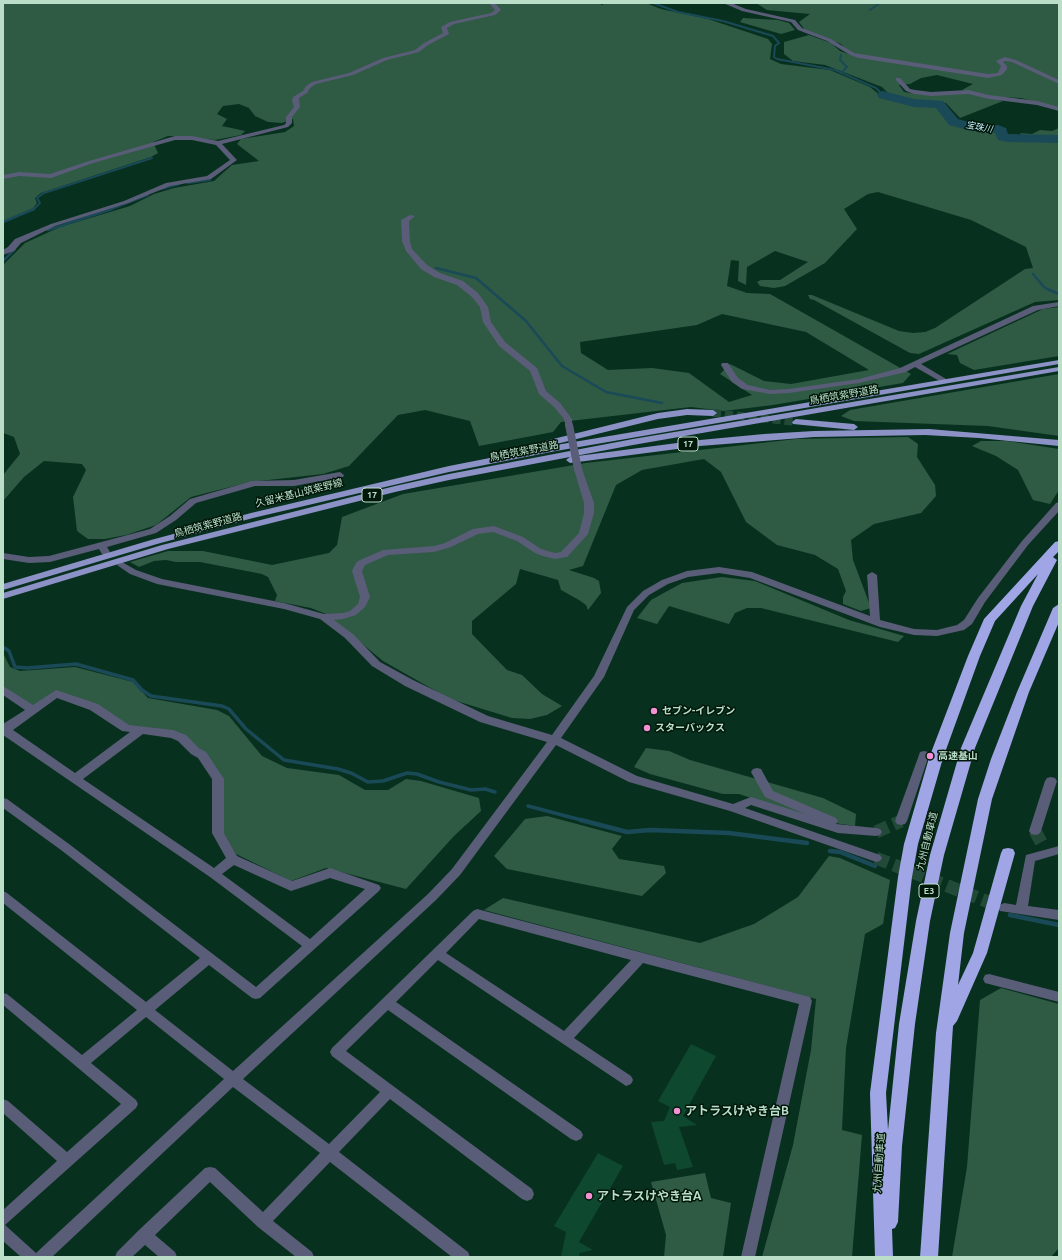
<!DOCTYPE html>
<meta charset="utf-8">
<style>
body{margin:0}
#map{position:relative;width:1062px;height:1260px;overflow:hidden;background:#08301f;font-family:Ubuntu,sans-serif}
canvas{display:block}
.frame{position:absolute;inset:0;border:4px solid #bbdec9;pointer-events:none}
</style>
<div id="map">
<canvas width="1062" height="1260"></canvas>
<div class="frame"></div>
</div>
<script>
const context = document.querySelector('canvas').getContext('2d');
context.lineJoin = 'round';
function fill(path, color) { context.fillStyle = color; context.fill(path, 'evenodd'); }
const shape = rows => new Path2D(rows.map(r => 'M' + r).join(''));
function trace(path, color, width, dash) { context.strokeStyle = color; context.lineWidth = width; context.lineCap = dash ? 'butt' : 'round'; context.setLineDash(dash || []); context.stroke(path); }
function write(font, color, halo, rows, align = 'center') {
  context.font = font + ' Ubuntu,"Noto Sans JP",sans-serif'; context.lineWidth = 3; context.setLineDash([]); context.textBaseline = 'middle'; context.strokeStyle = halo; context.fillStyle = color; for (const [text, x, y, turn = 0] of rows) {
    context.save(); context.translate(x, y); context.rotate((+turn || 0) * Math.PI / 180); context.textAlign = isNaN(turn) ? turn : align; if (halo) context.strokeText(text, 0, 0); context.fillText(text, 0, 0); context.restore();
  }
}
fill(shape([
 [3,3,599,3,602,5,606,3,646,3,661,9,708,19,768,39,772,44,770,59,781,64,830,70,870,87,882,97,918,106,931,105,941,108,950,125,968,128,986,128,996,131,1001,139,1016,141,1042,139,1059,140,1059,300,1035,302,919,354,910,353,814,300,810,299,808,295,812,295,899,331,913,333,925,332,935,328,1025,269,1033,268,1026,247,971,220,878,192,868,194,844,209,857,229,825,263,785,286,774,288,760,286,757,282,761,280,780,280,808,262,775,251,747,267,746,285,738,281,739,261,731,260,727,286,747,293,770,294,911,374,903,383,773,405,724,411,691,407,561,422,553,432,479,446,470,421,425,410,398,415,349,466,323,474,250,482,191,497,156,525,126,535,105,539,88,539,77,531,73,497,86,470,82,464,44,461,24,477,3,501,3,475,20,454,14,437,3,433,3,265,25,243,60,227,130,206,154,194,174,188,214,181,232,165,259,161,237,144,241,139,285,132,294,126,293,119,282,123,268,122,255,116,249,108,239,104,223,106,217,114,227,119,222,126,245,131,241,135,215,140,184,136,168,136,153,142,158,153,151,157,41,193,35,198,37,203,31,211,3,221],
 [722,314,806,332,869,370,791,384,764,381,730,364,720,374,752,395,729,402,689,373,652,368,608,370,581,353,580,342,697,325],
 [756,3,1059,3,1059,108,1021,98,997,97,962,90,973,84,937,75,921,78,910,84,899,85,904,92,924,95,964,93,1003,101,960,118,946,103,918,102,890,95,882,87,825,65,793,61,784,54,784,42,809,35,831,43,840,51,851,55,841,44,805,30,799,22,810,14,767,10],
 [743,18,778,20,789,23,795,30,781,34,740,22],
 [1059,128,1059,138,1024,137,1020,133,1032,134,1040,130,1052,131],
 [1059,307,1059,356,974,370,960,363,957,355,947,354,1043,309],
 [1059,374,1059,436,988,426,854,421,841,416,850,410],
 [908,437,918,444,917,457,935,485,936,496,921,513,874,524,851,540,853,560,871,608,861,611,843,604,843,597,846,591,838,569,815,555,777,545,746,522,721,472,704,459,642,470,616,485,583,566,569,570,594,578,599,581,601,593,588,610,586,605,579,600,561,590,558,580,520,569,516,584,472,621,472,634,507,670,522,675,542,694,562,706,547,715,530,719,512,718,450,699,383,661,326,614,311,608,275,601,277,595,268,577,262,574,200,562,176,562,166,560,154,561,139,567,130,562,168,551,203,551,272,565,329,553,337,545,342,517,403,494,586,463,796,439],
 [981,441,1007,441,1059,449,1059,490,1050,504,1033,500,1018,470,996,456,972,446],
 [722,577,755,581,849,620,904,636,898,642,761,608,747,608,735,613,729,624,669,606,657,624,637,618,651,600,682,583],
 [3,653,10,667,20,671,75,667,133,682,148,698,217,710,229,716,262,756,287,768,339,775,365,790,388,790,406,779,421,781,479,798,481,811,454,836,406,889,326,868,291,881,236,854,223,832,221,779,204,752,180,733,128,727,55,691,31,708,3,688],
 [646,748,669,751,690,760,823,798,856,814,855,826,821,821,739,794,723,794,650,774,634,767],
 [547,816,622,836,612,849,619,859,664,866,666,873,642,896,507,869,494,856,525,819],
 [829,856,840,858,890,880,883,924,865,934,846,1048,842,1130,862,1135,852,1257,762,1257,793,1145,811,1050,816,999,484,910,503,898,700,943,754,924,798,897],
 [1001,988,1059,1004,1059,1248,1051,1257,952,1257,967,1167,980,1000],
 [705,1173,711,1198,731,1203,723,1257,664,1257,666,1235,651,1182]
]), '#2f5a44');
trace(shape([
 [653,3,678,12,723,21,773,36,779,43,775,46,774,57,777,59,835,70,876,88,883,95],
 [870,10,880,3],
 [841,55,840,60,847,67,841,73],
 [188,183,210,180],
 [161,189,180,184],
 [33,210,40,203,37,198,44,193,152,158],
 [109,210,148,195]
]), '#1a4a57', 2);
trace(shape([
 [3,222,34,209],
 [48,230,112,209],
 [3,261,15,249],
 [436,268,476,278,526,321,562,366,606,392,662,403],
 [1033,274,1045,288,1059,294]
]), '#1a4a57', 2.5);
trace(shape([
 [3,647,9,651,15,667,27,668,76,664,133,680,142,690,151,696,222,706,229,709,246,729,284,760,338,769,351,773,368,782,383,781,407,773,417,774,439,782,471,790,485,789,495,792],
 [528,806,585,821]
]), '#1a4a57', 3.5);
trace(shape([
 [581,820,627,832,650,830,729,833,807,843],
 [830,851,840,852,875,866],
 [1010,915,1059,925]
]), '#1a4a57', 4.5);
fill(shape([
 [883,91,914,99,943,101,958,119,972,123,998,125,1006,128,1008,134,1059,135,1059,143,1008,142,998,140,995,133,992,132,972,131,949,125,936,108,914,107,879,98,877,95,879,92,883,91]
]), '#1a4a57');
fill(shape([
 [691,1044,716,1056,683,1116,697,1125,679,1127,693,1167,677,1170,675,1163,664,1165,651,1122,664,1121,670,1107,658,1101],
 [598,1153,623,1166,579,1242,593,1250,579,1253,580,1257,561,1257,566,1232,554,1226]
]), '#0d482f');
trace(shape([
 [1035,831,1042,844],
 [876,832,901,821],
 [876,858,999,906]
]), '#234a38', 13, [13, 6]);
trace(shape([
 [713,413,796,422]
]), '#234a38', 8, [8, 4]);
fill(shape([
 [489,3,495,3,501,10,495,15,454,24,447,28,449,34,428,45,419,52,387,60,353,75,316,84,310,88,307,93,299,98,300,107,292,117,292,123,288,127,222,144,237,160,211,179,170,186,128,203,55,226,21,243,14,251,3,255,3,250,8,247,15,239,51,224,124,201,166,183,207,176,230,160,216,145,192,140,175,140,93,163,51,178,19,176,3,179,3,175,19,172,50,174,89,161,175,136,192,136,218,141,284,125,286,123,286,117,294,107,292,101,293,97,303,91,306,86,312,82,349,73,383,58,415,50,424,43,443,33,441,27,450,22,491,13,495,10,489,3],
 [723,3,731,3,746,9,795,20,802,28,831,39,854,53,860,54,988,74,998,73,1001,66,996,61,1005,57,1016,60,1059,80,1059,84,1012,62,1005,61,1003,62,1007,66,1007,69,1002,75,988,78,859,58,850,55,827,41,798,30,791,22,742,11,723,3],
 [896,78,900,78,910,89,915,90,931,92,968,90,989,95,1037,101,1059,107,1059,111,1037,105,989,99,968,94,931,96,914,94,906,91,896,80,896,78],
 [410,215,415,216,409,221,410,241,412,249,427,265,440,273,463,281,478,293,488,307,491,322,505,342,537,368,546,391,560,403,572,419,572,427,566,427,564,419,554,407,539,394,530,371,499,346,483,322,480,307,472,297,457,285,434,277,421,269,406,251,402,241,401,220,410,215],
 [1059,302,1059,306,1038,310,921,364,946,379,947,381,943,383,915,367,906,372,859,383,789,393,770,394,742,389,732,382,721,365,722,363,728,363,738,378,748,385,770,390,789,389,859,379,900,368,1033,306,1059,302],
 [578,466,582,469,594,503,594,513,588,534,567,557,555,559,543,556,535,553,517,541,493,532,478,534,451,547,434,552,388,555,365,565,362,571,370,597,365,607,356,615,343,619,334,620,353,634,380,662,413,680,488,716,552,735,594,676,627,607,643,591,662,580,687,571,719,567,752,572,870,616,867,575,872,572,877,575,880,620,914,629,937,630,957,625,964,620,978,598,1022,541,1056,503,1059,502,1059,511,1028,545,985,602,972,624,964,630,937,636,914,635,880,627,750,578,719,573,688,577,668,584,649,595,634,610,604,677,561,738,637,776,733,804,751,797,805,814,765,797,751,772,753,769,757,768,761,769,773,791,836,818,838,821,836,824,876,828,880,829,882,832,880,835,876,836,838,833,751,805,745,808,880,855,882,858,880,861,876,862,730,811,629,782,556,745,460,875,436,900,243,1079,329,1144,380,1092,332,1056,330,1052,332,1048,473,911,477,909,810,997,812,1001,755,1257,741,1257,799,1004,643,963,574,1038,631,1076,633,1080,631,1084,626,1086,438,960,396,1002,581,1131,583,1135,581,1139,576,1141,571,1139,388,1010,346,1051,532,1189,534,1194,532,1199,527,1201,522,1199,390,1099,339,1152,468,1252,470,1257,452,1257,330,1162,273,1221,312,1252,314,1257,296,1257,258,1227,210,1182,155,1235,175,1252,177,1257,159,1257,145,1245,132,1257,115,1257,117,1252,139,1230,205,1168,210,1167,215,1168,263,1212,320,1153,233,1087,52,1257,21,1257,3,1241,3,1210,57,1161,3,1113,3,1099,8,1101,67,1152,121,1104,3,1005,3,993,7,994,82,1055,137,1010,3,903,3,891,7,893,146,1002,200,958,61,850,3,808,3,798,7,799,69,844,256,987,302,946,210,877,3,735,3,724,25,710,3,695,3,686,33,705,56,690,98,704,129,725,173,730,186,735,199,748,206,752,224,779,224,833,237,856,292,881,330,868,379,885,381,888,379,891,260,998,256,999,252,998,209,965,155,1010,233,1071,428,894,452,869,547,742,480,722,405,686,372,666,345,638,320,619,284,609,157,584,130,574,117,565,122,562,136,570,162,579,284,603,324,614,343,613,350,611,358,604,360,597,352,571,356,563,358,561,383,550,434,546,445,543,473,529,494,526,523,537,541,549,555,553,561,552,579,533,584,513,584,503,574,469,578,466],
 [57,698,90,710,122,731,130,732,75,773,13,730,57,698],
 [143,734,171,738,178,741,191,754,198,758,212,779,212,833,226,858,214,868,83,779,143,734],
 [234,865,291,891,330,878,365,889,310,939,222,874,234,865],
 [479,919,631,960,564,1031,446,953,479,919],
 [146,1017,224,1079,36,1253,5,1225,136,1108,138,1104,136,1100,91,1063,146,1017],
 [340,472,344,475,343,477,294,486,255,486,196,503,176,520,156,533,107,547,110,552,108,554,102,554,99,549,50,562,29,563,3,559,3,553,29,557,49,556,150,529,170,516,190,499,252,481,294,480,340,472],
 [924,751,928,752,929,755,907,821,905,824,901,825,897,824,895,821,919,755,920,752,924,751],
 [1051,777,1055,778,1057,781,1041,831,1039,834,1035,835,1031,834,1029,831,1045,781,1047,778,1051,777],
 [1059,846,1059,854,1035,861,1028,906,1059,910,1059,920,1000,911,998,908,1000,905,1004,903,1016,905,1026,855,1059,846],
 [989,974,1059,992,1059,1002,985,983,983,979,985,975,989,974]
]), '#5a5d77');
fill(shape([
 [1059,360,1059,364,556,451,449,472,253,518,157,544,3,590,3,584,151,540,251,513,449,466,556,445,1059,360],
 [1059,367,1059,371,633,445,449,480,395,492,168,549,3,599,3,593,162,545,395,486,449,474,633,439,1059,367],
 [687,409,713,410,717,413,713,416,687,415,658,419,544,447,540,444,541,442,658,413,687,409],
 [796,419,854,424,858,427,854,430,793,424,792,422,796,419],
 [929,429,1059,440,1059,446,979,438,925,435,814,437,700,446,570,463,566,460,570,457,700,440,764,434,814,431,929,429]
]), '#8c91c6');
fill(shape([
 [1059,541,1059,551,1053,557,1057,560,1033,606,975,748,944,855,930,921,915,1024,902,1146,898,1222,895,1228,892,1229,893,1257,875,1257,870,1093,898,877,904,844,929,758,968,656,984,619,1055,542,1059,541],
 [1038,574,1021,606,961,748,930,855,916,921,899,1024,888,1130,886,1093,912,877,918,844,943,758,980,656,995,621,1038,574],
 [1059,604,1059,622,1029,692,992,799,964,933,958,985,973,953,1001,853,1003,849,1008,848,1013,849,1015,853,987,953,957,1021,953,1026,938,1257,920,1257,936,1033,950,933,978,799,991,759,1017,692,1053,608,1059,604]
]), '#9fa5e5');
trace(shape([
 [569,425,578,469]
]), '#5a5d77', 8);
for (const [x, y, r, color] of [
 [654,711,4,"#f491d4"],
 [647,728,4,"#f491d4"],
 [930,756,4,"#f491d4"],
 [677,1111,4,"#f491d4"],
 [589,1196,4,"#f491d4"]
]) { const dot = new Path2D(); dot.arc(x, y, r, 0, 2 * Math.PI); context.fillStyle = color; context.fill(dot); trace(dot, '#00170a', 1.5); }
write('italic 9px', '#c1ecfa', '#00170a', [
 ["宝珠川",979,127,10]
]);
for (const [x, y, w] of [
 [688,444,20],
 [372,495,20],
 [929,891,20]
]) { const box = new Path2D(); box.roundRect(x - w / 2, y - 7, w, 14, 3); context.fillStyle = '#00170a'; context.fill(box); trace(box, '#bbdec9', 1); }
write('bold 9px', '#bbdec9', null, [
 ["17",688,444],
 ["17",372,495],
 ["E3",929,891]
]);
write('10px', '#bbdec9', '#00170a', [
 ["鳥栖筑紫野道路",844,395,-10],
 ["鳥栖筑紫野道路",524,451,-11],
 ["久留米基山筑紫野線",299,493,-14],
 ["鳥栖筑紫野道路",208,525,-15],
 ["九州自動車道",927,841,-76],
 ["九州自動車道",879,1163,-86]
]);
write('bold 10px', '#bbdec9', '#00170a', [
 ["セブン-イレブン",662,711],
 ["スターバックス",655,728],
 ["高速基山",938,756]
], 'left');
write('bold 12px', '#bbdec9', '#00170a', [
 ["アトラスけやき台B",685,1111],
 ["アトラスけやき台A",597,1196]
], 'left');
</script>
